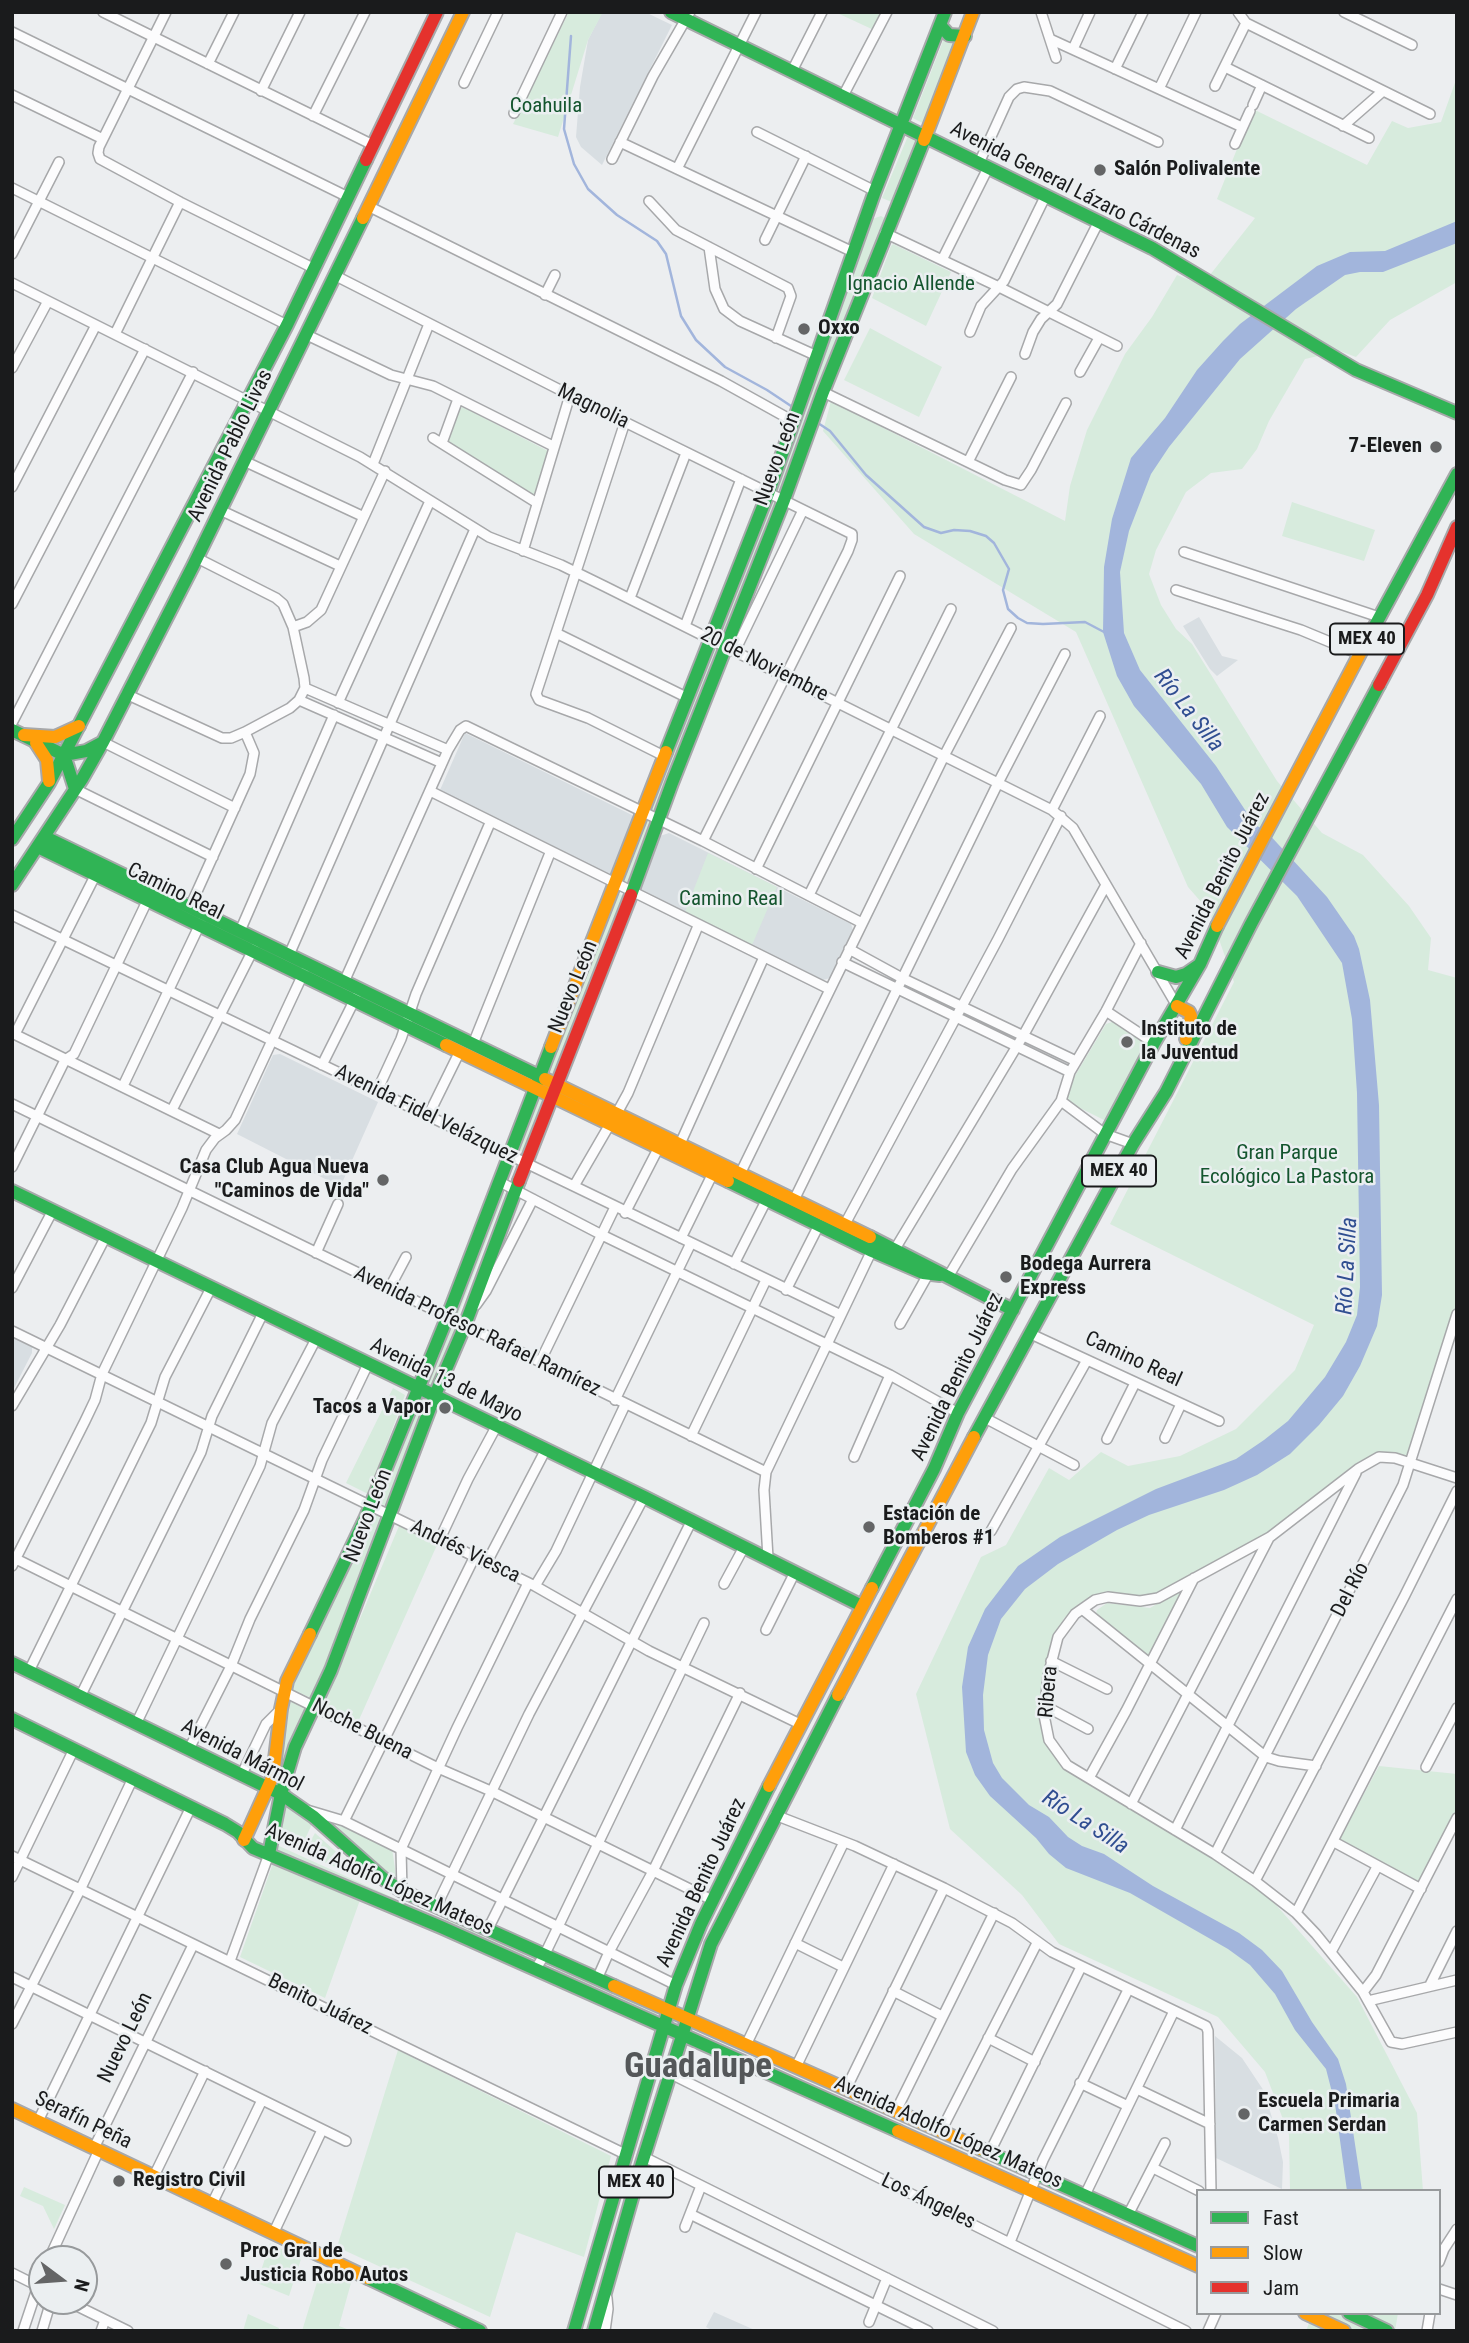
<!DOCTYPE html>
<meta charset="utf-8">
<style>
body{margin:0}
#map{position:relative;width:1469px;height:2343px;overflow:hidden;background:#eceef0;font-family:"Roboto Condensed",sans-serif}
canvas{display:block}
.frame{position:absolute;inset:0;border:14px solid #1a1b1c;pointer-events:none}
.legend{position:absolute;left:1196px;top:2189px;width:245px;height:126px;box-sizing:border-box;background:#ebeff1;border:2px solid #979a9c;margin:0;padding:9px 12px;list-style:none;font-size:21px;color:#1a1b1c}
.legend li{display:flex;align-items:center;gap:14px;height:35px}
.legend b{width:35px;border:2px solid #979a9c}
.north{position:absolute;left:28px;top:2245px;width:70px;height:70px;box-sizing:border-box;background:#ebeff1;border:2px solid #979a9c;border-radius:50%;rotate:106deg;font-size:19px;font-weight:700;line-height:28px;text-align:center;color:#1a1b1c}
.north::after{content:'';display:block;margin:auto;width:24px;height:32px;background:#646566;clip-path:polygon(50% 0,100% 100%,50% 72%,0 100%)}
</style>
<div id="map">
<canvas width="1469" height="2343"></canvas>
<div class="frame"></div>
<ul class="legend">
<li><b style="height:9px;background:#30b455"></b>Fast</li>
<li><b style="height:9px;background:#ff9f0a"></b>Slow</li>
<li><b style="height:9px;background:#e5322d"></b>Jam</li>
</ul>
<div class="north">N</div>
</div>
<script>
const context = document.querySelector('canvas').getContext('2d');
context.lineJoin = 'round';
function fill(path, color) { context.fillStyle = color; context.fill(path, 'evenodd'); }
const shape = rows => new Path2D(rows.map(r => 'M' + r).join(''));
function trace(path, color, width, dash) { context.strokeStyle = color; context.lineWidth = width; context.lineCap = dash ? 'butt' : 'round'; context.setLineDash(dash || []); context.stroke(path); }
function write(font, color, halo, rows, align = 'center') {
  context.font = font + ' "Roboto Condensed",sans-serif'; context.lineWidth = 5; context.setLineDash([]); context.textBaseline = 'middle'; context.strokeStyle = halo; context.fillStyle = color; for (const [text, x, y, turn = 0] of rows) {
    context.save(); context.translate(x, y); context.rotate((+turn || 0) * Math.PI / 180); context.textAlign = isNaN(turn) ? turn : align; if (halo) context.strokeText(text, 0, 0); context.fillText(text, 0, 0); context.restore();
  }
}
fill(shape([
 [602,12,645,12,672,25,602,165,581,147,576,137,580,87,588,40],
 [1199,617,1222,656,1238,660,1217,676,1210,669,1183,626],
 [465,733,632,815,633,818,610,875,440,790],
 [669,833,851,924,853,930,830,978,823,980,640,890,660,836],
 [280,1054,378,1102,342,1183,335,1184,237,1134,273,1055],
 [12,1337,32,1347,32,1353,12,1392],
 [1215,2036,1242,2058,1264,2091,1278,2138,1283,2162,1282,2189,1216,2158],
 [714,2312,757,2331,713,2331,706,2327]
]), '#d8dee2');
fill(shape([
 [569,12,603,12,588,40,558,137,513,124],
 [835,12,886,12,876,31],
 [945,36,958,41,926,125,913,118],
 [1457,77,1457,282,1390,320,1356,357,1340,351,1305,359,1269,421,1257,449,1242,469,1211,473,1186,492,1156,550,1149,574,1161,605,1176,629,1192,644,1277,781,1322,833,1363,855,1409,906,1431,938,1428,970,1457,978,1457,1314,1411,1463,1379,1457,1302,1514,1158,1598,1117,1597,1073,1612,1064,1618,1051,1661,1045,1706,1055,1750,1255,1881,1357,1997,1417,2113,1423,2191,1290,2191,1289,2135,1265,2072,1218,2017,1059,1944,1022,1895,950,1829,916,1694,981,1557,1006,1545,1049,1468,1069,1480,1101,1452,1128,1466,1180,1456,1236,1429,1295,1370,1314,1325,1110,1224,1234,982,1209,911,1188,887,1076,632,914,534,823,431,831,401,1065,521,1070,486,1087,430,1125,354,1152,317,1177,275,1202,285,1255,218,1217,199,1253,109,1367,165,1392,121,1408,128,1441,122],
 [908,136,919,141,894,203,882,198],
 [881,216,888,220,781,491,773,488,819,371,872,219],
 [893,244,951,272,926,326,872,298,891,246],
 [870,328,942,367,919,417,844,380],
 [463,407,548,451,549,456,538,494,533,495,448,442,459,409],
 [771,499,777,501,725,636,718,633],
 [1292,502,1375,530,1364,561,1282,536],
 [713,648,720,651,657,812,650,809],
 [647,820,652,822,628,884,622,881],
 [708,853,777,887,752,945,685,912],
 [618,893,623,896,617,912,554,1076,548,1074],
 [1115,1021,1153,1043,1108,1122,1066,1101,1064,1094,1106,1024],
 [539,1096,545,1099,524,1153,519,1150],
 [499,1191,505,1193,458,1315,452,1312],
 [449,1327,458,1331,435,1388,426,1384],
 [393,1388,405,1395,368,1494,346,1483],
 [421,1397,427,1400,392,1509,380,1503],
 [375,1514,388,1521,316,1700,293,1690,292,1686],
 [399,1526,437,1545,358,1722,324,1704],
 [1177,1592,1181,1595,1152,1655,1148,1656,1096,1614,1097,1610,1107,1603,1150,1608],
 [291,1700,310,1710,282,1779,278,1777],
 [1379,1766,1457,1774,1457,1809,1420,1880,1416,1881,1342,1843,1340,1838],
 [287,1806,313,1822,299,1852,277,1840],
 [339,1823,392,1848,396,1876,393,1877,353,1843,336,1825],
 [315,1833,371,1883,304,1853],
 [279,1846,396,1899,398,1903,296,1857,279,1852,276,1848],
 [273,1863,360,1900,325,1998,240,1957],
 [444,1914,526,1949,523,1959,446,1924],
 [558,1964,658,2008,656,2016,554,1974],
 [398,2050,611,2156,584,2257,516,2232,490,2317,337,2247],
 [24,2187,65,2205,54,2229,43,2206,20,2196],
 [270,2243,301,2259,289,2296,257,2283],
 [321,2269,351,2283,339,2326,347,2329,346,2331,302,2331],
 [1313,2313,1398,2313,1395,2331,1306,2331],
 [248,2314,279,2328,278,2331,243,2331]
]), '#d7ebdd');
fill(shape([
 [1457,221,1457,243,1383,272,1360,272,1345,275,1296,309,1240,359,1169,447,1151,474,1129,531,1120,572,1124,633,1140,670,1216,766,1255,825,1265,830,1327,897,1354,936,1359,949,1370,1000,1379,1105,1382,1295,1377,1326,1360,1366,1343,1396,1319,1425,1290,1454,1257,1475,1224,1490,1149,1515,1117,1530,1058,1564,1025,1589,1001,1619,988,1655,983,1695,984,1730,993,1763,1002,1778,1029,1805,1049,1817,1068,1837,1082,1846,1104,1854,1153,1886,1239,1933,1262,1950,1282,1971,1312,2022,1338,2059,1346,2084,1362,2191,1347,2191,1335,2104,1326,2069,1295,2030,1275,1994,1250,1965,1228,1949,1130,1893,1066,1868,1049,1854,1036,1838,990,1796,975,1775,966,1752,962,1687,968,1647,985,1609,1018,1566,1060,1537,1156,1489,1236,1459,1264,1440,1288,1421,1325,1377,1346,1342,1357,1315,1360,1287,1357,1093,1352,1019,1342,963,1297,896,1227,827,1201,784,1134,706,1117,676,1103,632,1104,567,1112,519,1131,458,1165,418,1197,370,1223,341,1240,324,1317,266,1350,252,1385,251]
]), '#a2b5dc');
trace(shape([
 [571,36,564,129,574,164,588,189,617,215,657,241,666,254,681,316,696,340,725,367,767,390,791,406],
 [818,423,830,431,866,475,924,527,941,533,954,530,970,531,986,536,994,543,1009,569,1003,590,1008,609,1018,618,1027,623,1043,624,1085,622,1104,632]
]), '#a2b5dc', 2.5);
const street = shape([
 [103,12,373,145],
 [166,12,99,147,98,153,100,159,180,202,315,269],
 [1041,12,1056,58],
 [1238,12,1246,23,1430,114],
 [1344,12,1412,45],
 [12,32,348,197],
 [1050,39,1242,127],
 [1073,49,1090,12],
 [208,64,234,12],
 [1225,67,1369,138],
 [1115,69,1143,12],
 [792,71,822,12],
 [464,83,498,12],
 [1215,86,1246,23],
 [1159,89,1196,12],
 [261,91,300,12],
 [12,95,103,139],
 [843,96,887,12],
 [1253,105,1262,85],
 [514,113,562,12],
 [313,116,365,12],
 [1343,126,1383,91],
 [757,132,875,191],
 [620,142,853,252],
 [1235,144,1250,111],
 [612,159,653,76,690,12],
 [979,163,1009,97,1017,89,1024,87,1050,91,1158,142],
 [677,169,756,12],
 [12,188,287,325],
 [649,201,676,230,788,288,791,296,776,338],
 [370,207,721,381,793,421],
 [885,233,999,287,1117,346],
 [765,240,806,156],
 [709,247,715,289,724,309,740,321,817,356],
 [12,254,59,162],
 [942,260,988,168],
 [336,276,570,395,852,534,852,540,848,551,703,841],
 [12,283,360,457,489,537,561,565,606,587,1052,810,1073,828,1177,1006],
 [545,295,555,275],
 [970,332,981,306,1004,281,1045,197],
 [115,334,180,202],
 [307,335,391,375,433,386,553,446],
 [1025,354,1033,332,1041,319,1057,304,1098,223],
 [12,368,48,301],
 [1080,372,1099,338],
 [823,392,1005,480,1021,485,1031,470,1066,403],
 [625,422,536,694,539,700,588,718,664,756],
 [433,438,537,503],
 [442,443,458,399],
 [244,461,362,516],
 [968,462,1011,377],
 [373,464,429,324],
 [12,487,96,325],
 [220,510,340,566],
 [523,551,570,395],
 [1184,552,1379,617],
 [1176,590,1301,630,1359,654],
 [630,598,686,453],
 [12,604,145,349],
 [685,626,741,479],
 [293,627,307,622,321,610,385,471],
 [556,633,686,697],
 [735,651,803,510],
 [305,688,448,750],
 [126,694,222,738,231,738,245,732,290,708,299,700,305,688,304,678,293,627,283,604,276,598,197,558],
 [299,700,442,763],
 [338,703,430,501],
 [12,723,193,372],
 [103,742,235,808],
 [75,789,213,857],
 [430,791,829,989],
 [1052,810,1100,716],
 [756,869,900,576],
 [809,895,951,609],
 [190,907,250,774,254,753,245,732],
 [12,915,841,1315],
 [240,931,334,715],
 [849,949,902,978,1076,1061],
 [289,955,475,529],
 [842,962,1070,1072],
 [344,982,448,750,460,730,466,726,703,841,862,923],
 [1106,1011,1154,1043],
 [12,1033,219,1134],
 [15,1034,98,870],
 [473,1044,550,853],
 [322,1065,356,997],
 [123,1086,201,922],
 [377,1091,401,1039,416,994,490,823],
 [1061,1101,1105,1134,1133,1144],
 [12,1104,766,1472],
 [172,1110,254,948],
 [617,1113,628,1093,698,926],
 [428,1116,460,1051],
 [680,1144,764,957],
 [12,1167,65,1060,74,1054,149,897],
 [740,1174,944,756,1011,628],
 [500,1182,602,1235,890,1375,958,1413],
 [574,1186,610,1124],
 [794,1200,998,783,1065,654],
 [625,1213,660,1145],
 [845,1224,998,939,1061,816],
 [681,1238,714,1171],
 [895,1249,1023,1036,1106,885],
 [316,1253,338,1204],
 [734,1264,768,1197],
 [948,1277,1012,1169,1061,1101,1070,1072,1106,1011,1141,943],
 [12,1288,53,1210],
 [389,1289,406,1257],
 [786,1290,820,1223],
 [476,1305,486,1291,533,1199],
 [900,1324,930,1271],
 [12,1331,535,1586,649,1651,800,1724],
 [1031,1334,1219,1421],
 [540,1362,615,1207],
 [615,1400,691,1243],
 [12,1406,60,1325,106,1236],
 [985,1418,1074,1465],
 [691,1436,766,1280],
 [1165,1438,1181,1404],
 [1107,1439,1135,1383],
 [854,1457,890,1375],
 [1457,1478,1395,1458,1379,1457,1358,1469,1270,1537,1158,1598,1140,1601,1108,1597,1095,1600,1075,1614,1058,1637,1048,1676,1044,1715,1049,1740,1067,1765,1215,1854,1255,1881,1296,1913,1316,1934,1363,1992,1391,2042,1402,2044,1457,2032],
 [991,1531,1087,1360],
 [439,1541,468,1479,496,1427],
 [12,1557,438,1768,493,1792,712,1900],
 [768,1558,764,1490,766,1472,873,1248],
 [486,1564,545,1451],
 [12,1566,85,1421,95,1400,102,1374,182,1208,206,1150,215,1138,226,1130,235,1120,304,972],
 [724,1584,744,1547],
 [535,1586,556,1551,625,1405],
 [1082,1609,1266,1757,1279,1761,1316,1766],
 [766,1630,795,1572],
 [1051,1661,1107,1689],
 [29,1671,151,1423,165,1377,211,1288],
 [80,1697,201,1452,212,1416,263,1313],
 [1045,1706,1088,1729],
 [136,1724,260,1466,272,1423,316,1339],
 [189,1749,231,1666,250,1619,304,1510,322,1460,368,1364],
 [1426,1767,1457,1708],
 [242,1774,266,1724,281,1709],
 [1089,1778,1126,1711,1194,1578],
 [1131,1804,1269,1538],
 [307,1810,344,1821,676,1985],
 [775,1815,855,1846,944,1888,1012,1923,1052,1952,1206,2026,1208,2031,1211,2191],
 [344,1821,474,1558],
 [1175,1830,1356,1473],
 [1334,1842,1421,1889],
 [1215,1854,1403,1485,1457,1314],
 [12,1856,627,2155],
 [12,1877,74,1749],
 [1255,1881,1404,1597,1457,1491],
 [402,1891,401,1849,457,1728,528,1583],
 [437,1905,529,1714,644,1497],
 [1296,1913,1457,1599],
 [488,1929,691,1522],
 [795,1943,843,1967],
 [1331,1952,1377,1867],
 [230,1961,269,1854],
 [535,1970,545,1954,704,1623],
 [12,1977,346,2141],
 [597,1979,609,1952,652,1873,740,1693],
 [1430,1985,1457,1931],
 [893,1991,942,2016],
 [1363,1992,1376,1975,1457,1818],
 [1368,2001,1457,1980],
 [12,2024,80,1890,133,1778],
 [988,2038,1035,2062],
 [746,2045,844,1842],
 [796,2067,894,1864],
 [669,2073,1186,2331],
 [1080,2083,1128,2106],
 [846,2089,944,1888],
 [1137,2089,1210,2124],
 [896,2111,994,1913],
 [38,2121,191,1807],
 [941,2131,1037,1943],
 [94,2148,193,1945],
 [990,2152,1081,1967],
 [644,2157,993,2331],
 [1153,2168,1199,2191],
 [154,2176,205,2071],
 [1085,2195,1174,2011],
 [212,2204,262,2100],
 [690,2214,928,2331],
 [1128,2215,1165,2143],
 [685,2227,701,2186],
 [273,2234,322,2130],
 [1010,2242,1043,2160,1128,1990],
 [49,2259,99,2150],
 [1439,2262,1444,2249,1457,2229],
 [12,2273,42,2288],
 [1439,2289,1457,2295],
 [67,2301,128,2331],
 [869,2322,887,2278],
 [23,2331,42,2274],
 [42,2331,51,2301],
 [101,2331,105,2320],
 [605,2331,608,2309,607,2298],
 [1208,2331,1216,2313],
 [1427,2331,1430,2313]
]);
const fast = shape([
 [671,12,1152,248,1356,370,1457,413],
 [940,25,949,35,965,36],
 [1365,644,1457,474],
 [12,730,64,755],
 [666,752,769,491,875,191,945,12],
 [64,755,86,751,103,742],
 [64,755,75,789],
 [45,837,545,1079],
 [12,839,49,783,287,325,366,160],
 [38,847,446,1045],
 [12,885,82,779,103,742,193,566,363,218],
 [631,895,672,783,784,500,823,392,924,140],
 [1158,972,1176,977,1186,974,1199,965],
 [728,1181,872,1251,923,1273,940,1275],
 [12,1191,644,1497,862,1606],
 [870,1237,1013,1310],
 [974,1437,1133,1144,1166,1092,1251,924,1379,685],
 [872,1588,934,1469,958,1413,1154,1043,1200,964,1217,926],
 [310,1634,366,1517,447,1318,551,1047],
 [12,1663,281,1794,314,1817,385,1880,402,1891,614,1986],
 [12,1719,225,1824,238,1832,253,1848,441,1927,898,2131],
 [269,1854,281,1794,295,1747,331,1670,435,1395,465,1325,519,1181],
 [981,2149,1198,2246],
 [368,2278,480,2331],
 [1349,2313,1387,2331],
 [574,2331,676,1985,701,1924,769,1786],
 [594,2331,642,2163,711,1944,838,1695]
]);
const slow = shape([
 [924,140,973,12],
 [363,218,463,12],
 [24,735,55,737,79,726],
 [36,743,47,760,49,781],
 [1217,926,1365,644],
 [1177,1006,1189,1012,1191,1016,1186,1039],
 [446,1045,728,1181],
 [551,1047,666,752],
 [545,1079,870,1237],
 [838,1695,974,1437],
 [769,1786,872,1588],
 [244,1840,273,1776,281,1709,287,1681,310,1634],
 [614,1986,981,2149],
 [12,2109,368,2278],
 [898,2131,1198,2266],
 [1305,2313,1344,2331]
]);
const jam = shape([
 [366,160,437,12],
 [1379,685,1427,595,1457,527],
 [519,1181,631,895]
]);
trace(street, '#a7a8aa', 12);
trace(fast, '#a7a8aa', 16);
trace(slow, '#a7a8aa', 16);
trace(jam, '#a7a8aa', 16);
trace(street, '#fcfcfd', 9);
trace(fast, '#30b455', 12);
trace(slow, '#ff9f0a', 12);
trace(jam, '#e5322d', 12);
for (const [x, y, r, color] of [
 [1100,170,7,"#646566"],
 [804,329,7,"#646566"],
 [1436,447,7,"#646566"],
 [1127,1042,7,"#646566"],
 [383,1180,7,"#646566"],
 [1006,1277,7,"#646566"],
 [445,1408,7,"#646566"],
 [869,1527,7,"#646566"],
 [1244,2114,7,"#646566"],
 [119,2181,7,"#646566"],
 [226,2264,7,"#646566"]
]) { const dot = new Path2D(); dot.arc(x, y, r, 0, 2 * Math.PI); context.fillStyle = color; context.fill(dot); trace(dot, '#ebeff1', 2.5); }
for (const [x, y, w] of [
 [1367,639,74],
 [1119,1171,74],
 [636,2182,74]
]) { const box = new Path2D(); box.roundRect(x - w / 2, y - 15.5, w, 31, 5); context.fillStyle = '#ebeff1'; context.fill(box); trace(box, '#1a1b1c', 2); }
write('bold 19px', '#1a1b1c', null, [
 ["MEX 40",1367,639],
 ["MEX 40",1119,1171],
 ["MEX 40",636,2182]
]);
write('21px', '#14552e', '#ebeff1', [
 ["Coahuila",546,107],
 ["Ignacio Allende",911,285],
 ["Camino Real",731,900],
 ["Gran Parque",1287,1154],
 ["Ecológico La Pastora",1287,1178]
]);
write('bold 21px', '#1a1b1c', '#ebeff1', [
 ["Salón Polivalente",1114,170],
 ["Oxxo",818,329],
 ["7-Eleven",1422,447,"right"],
 ["Instituto de",1141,1030],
 ["la Juventud",1141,1054],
 ["Casa Club Agua Nueva",369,1168,"right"],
 ["\"Caminos de Vida\"",369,1192,"right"],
 ["Bodega Aurrera",1020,1265],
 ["Express",1020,1289],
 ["Tacos a Vapor",431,1408,"right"],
 ["Estación de",883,1515],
 ["Bomberos #1",883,1539],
 ["Escuela Primaria",1258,2102],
 ["Carmen Serdan",1258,2126],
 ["Registro Civil",133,2181],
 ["Proc Gral de",240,2252],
 ["Justicia Robo Autos",240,2276]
], 'left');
write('21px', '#1a1b1c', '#ebeff1', [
 ["Avenida General Lázaro Cárdenas",1075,191,27],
 ["Magnolia",593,407,26],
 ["Avenida Pablo Livas",231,446,-64],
 ["Nuevo León",778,459,-70],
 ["20 de Noviembre",764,665,27],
 ["Avenida Benito Juárez",1223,876,-63],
 ["Camino Real",175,892,26],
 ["Nuevo León",574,987,-68],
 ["Avenida Fidel Velázquez",426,1115,26],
 ["Avenida Profesor Rafael Ramírez",477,1332,26],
 ["Camino Real",1133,1360,25],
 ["Avenida Benito Juárez",958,1377,-64],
 ["Avenida 13 de Mayo",446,1381,26],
 ["Nuevo León",369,1516,-69],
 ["Andrés Viesca",465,1552,26],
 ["Del Río",1351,1590,-63],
 ["Ribera",1049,1692,-85],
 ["Noche Buena",362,1730,27],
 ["Avenida Mármol",242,1756,27],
 ["Avenida Adolfo López Mateos",379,1880,24],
 ["Avenida Benito Juárez",702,1883,-65],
 ["Benito Juárez",320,2005,26],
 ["Nuevo León",126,2038,-64],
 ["Serafín Peña",83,2121,26],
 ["Avenida Adolfo López Mateos",948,2133,24],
 ["Los Ángeles",928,2202,26]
]);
write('italic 23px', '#304e91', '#ebeff1', [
 ["Río La Silla",1188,711,52],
 ["Río La Silla",1348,1266,-87],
 ["Río La Silla",1085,1823,33]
]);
write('bold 35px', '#545759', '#ebeff1', [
 ["Guadalupe",698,2068]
]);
</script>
